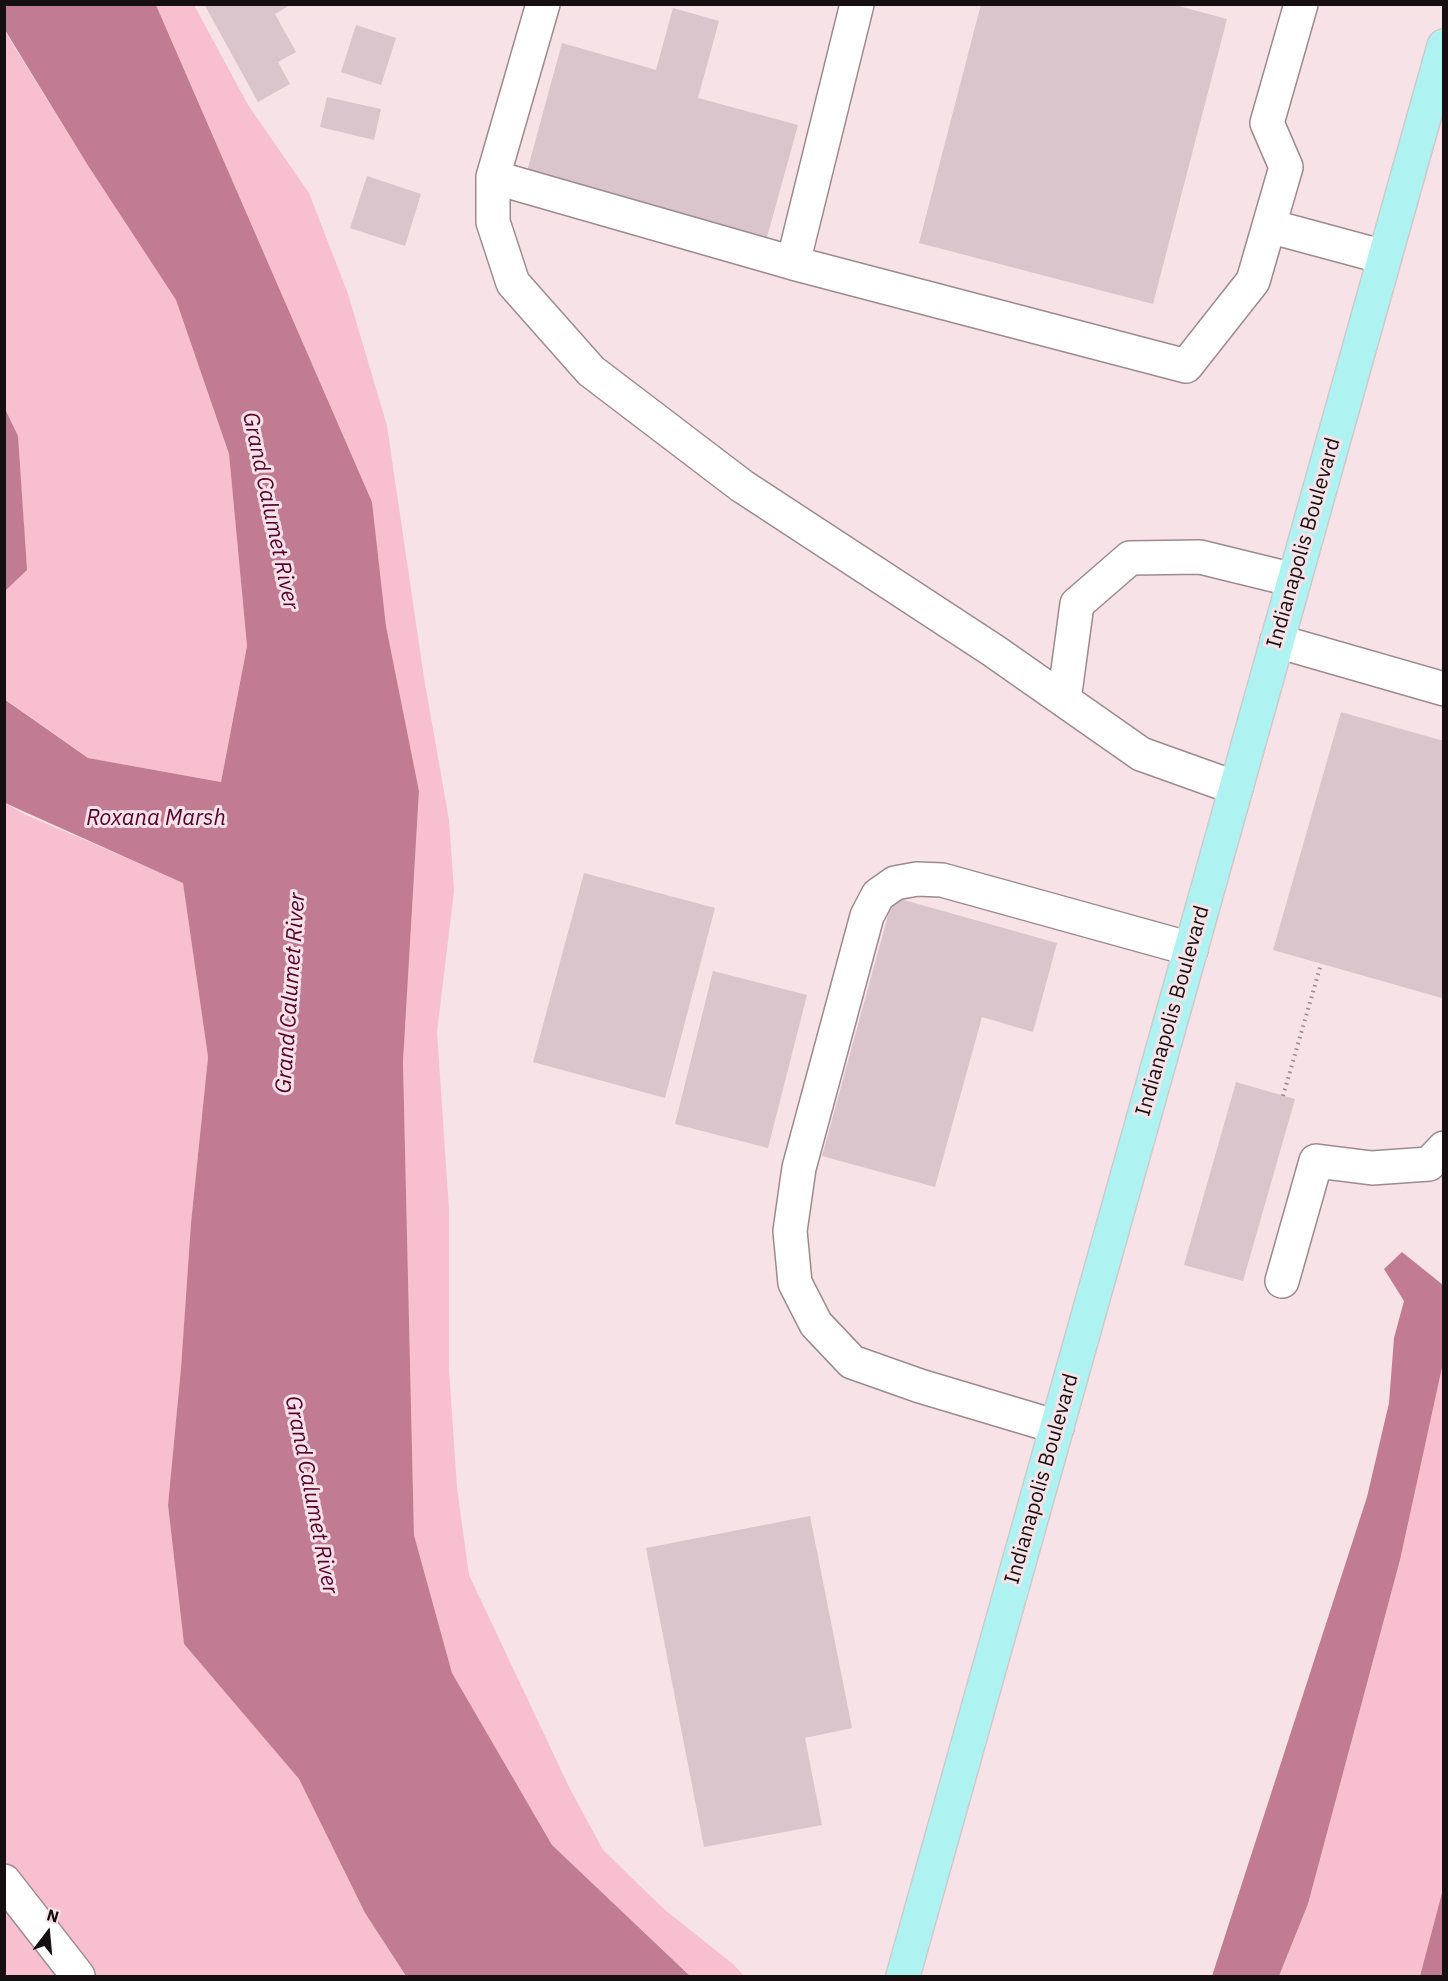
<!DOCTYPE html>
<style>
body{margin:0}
#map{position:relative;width:1448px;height:1981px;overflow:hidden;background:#f7e2e8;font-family:"IBM Plex Sans",sans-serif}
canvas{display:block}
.frame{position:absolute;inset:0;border:6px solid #150f11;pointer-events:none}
.north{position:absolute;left:18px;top:1903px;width:60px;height:60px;-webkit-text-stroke:4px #f7e2e8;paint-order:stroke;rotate:16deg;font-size:16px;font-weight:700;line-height:24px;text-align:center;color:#150f11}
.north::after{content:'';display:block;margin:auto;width:21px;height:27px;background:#150f11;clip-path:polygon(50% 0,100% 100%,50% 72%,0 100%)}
</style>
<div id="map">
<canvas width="1448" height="1981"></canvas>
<div class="frame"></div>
<div class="north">N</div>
</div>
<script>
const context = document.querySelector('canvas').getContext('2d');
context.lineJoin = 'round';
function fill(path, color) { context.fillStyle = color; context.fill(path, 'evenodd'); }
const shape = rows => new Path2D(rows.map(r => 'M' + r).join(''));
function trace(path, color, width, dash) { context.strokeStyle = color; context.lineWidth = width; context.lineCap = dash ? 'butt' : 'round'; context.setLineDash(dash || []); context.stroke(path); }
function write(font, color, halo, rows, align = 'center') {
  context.font = font + ' "IBM Plex Sans",sans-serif'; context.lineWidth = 6; context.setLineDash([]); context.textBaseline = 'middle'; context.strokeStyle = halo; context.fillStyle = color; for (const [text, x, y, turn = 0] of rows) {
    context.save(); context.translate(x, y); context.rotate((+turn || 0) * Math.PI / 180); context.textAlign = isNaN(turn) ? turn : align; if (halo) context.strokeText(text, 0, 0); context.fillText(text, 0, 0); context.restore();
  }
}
fill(shape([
 [156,5,194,5,248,105,309,193,348,294,387,426,424,678,449,820,454,891,437,1032,449,1210,449,1370,457,1488,469,1575,569,1787,603,1850,665,1910,733,1964,744,1976,690,1976,552,1845,452,1673,414,1535,403,1062,419,791,386,626,372,502],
 [4,30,87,164,176,300,229,454,247,646,221,782,88,758,5,699,5,591,22,574,5,586],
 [4,803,26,815,183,882,208,1057,191,1223,181,1368,168,1505,184,1644,299,1779,365,1913,406,1976,5,1976],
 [1442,1358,1443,1889,1420,1976,1279,1976,1308,1904,1400,1560]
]), '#f7bfd0');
fill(shape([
 [5,4,156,5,372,502,386,626,419,791,403,1062,414,1535,452,1673,552,1845,690,1976,406,1976,365,1913,299,1779,184,1644,168,1505,181,1368,191,1223,208,1057,183,883,5,803,4,699,88,758,221,782,247,646,229,454,176,300,87,164,5,30],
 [5,409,18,436,27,570,5,591],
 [1402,1252,1443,1285,1444,1358,1400,1560,1308,1904,1279,1976,1212,1976,1367,1497,1389,1403,1394,1338,1404,1301,1384,1269],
 [1443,1889,1443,1976,1420,1976]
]), '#c17b92');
fill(shape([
 [204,4,292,4,275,14,296,52,278,62,290,84,258,102],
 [981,4,1171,4,1227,19,1153,304,919,243],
 [673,8,719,21,698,98,798,125,766,241,526,175,562,43,656,70],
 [356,25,396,38,381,85,341,72],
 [327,97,381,109,374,140,320,127],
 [367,176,421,194,405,246,350,228],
 [1341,712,1444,741,1442,998,1273,950],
 [584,873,715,908,665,1098,533,1062],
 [893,897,1057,943,1033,1032,982,1017,935,1187,822,1156],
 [713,971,807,995,768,1148,675,1124],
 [1236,1082,1295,1099,1243,1281,1184,1265],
 [810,1516,852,1728,805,1738,822,1825,704,1847,646,1548]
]), '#d9c5cb');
const minor = shape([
 [543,4,493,177,493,222,513,283,591,371,742,486,994,651,1141,754,1236,788],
 [493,177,793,263,857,4],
 [1269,226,1384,257],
 [793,263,1186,366,1253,281,1286,167,1267,123,1301,4],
 [1277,641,1444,689],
 [1064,700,1077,604,1130,558,1200,557,1294,580],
 [1282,1281,1316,1161,1372,1168,1429,1164,1444,1148],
 [1057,1427,920,1386,852,1362,816,1324,795,1283,790,1231,799,1168,867,916,878,895,895,883,917,879,942,880,1191,949],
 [4,1881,78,1976]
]);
const major = shape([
 [903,1976,1444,46]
]);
trace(minor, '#9d8a90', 36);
trace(major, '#cccacb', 36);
trace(shape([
 [1283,1096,1321,964]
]), '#988a8e', 4, [1.5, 4.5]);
trace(minor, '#fff', 33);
trace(major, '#aef3f2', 33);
write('21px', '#150f11', '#f7e2e8', [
 ["Indianapolis Boulevard",1304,543,-74],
 ["Indianapolis Boulevard",1173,1011,-74],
 ["Indianapolis Boulevard",1042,1479,-74]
]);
write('italic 22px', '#58002d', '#f7e2e8', [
 ["Grand Calumet River",270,511,78],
 ["Roxana Marsh",156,819],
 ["Grand Calumet River",291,993,-86],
 ["Grand Calumet River",311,1495,79]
]);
</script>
